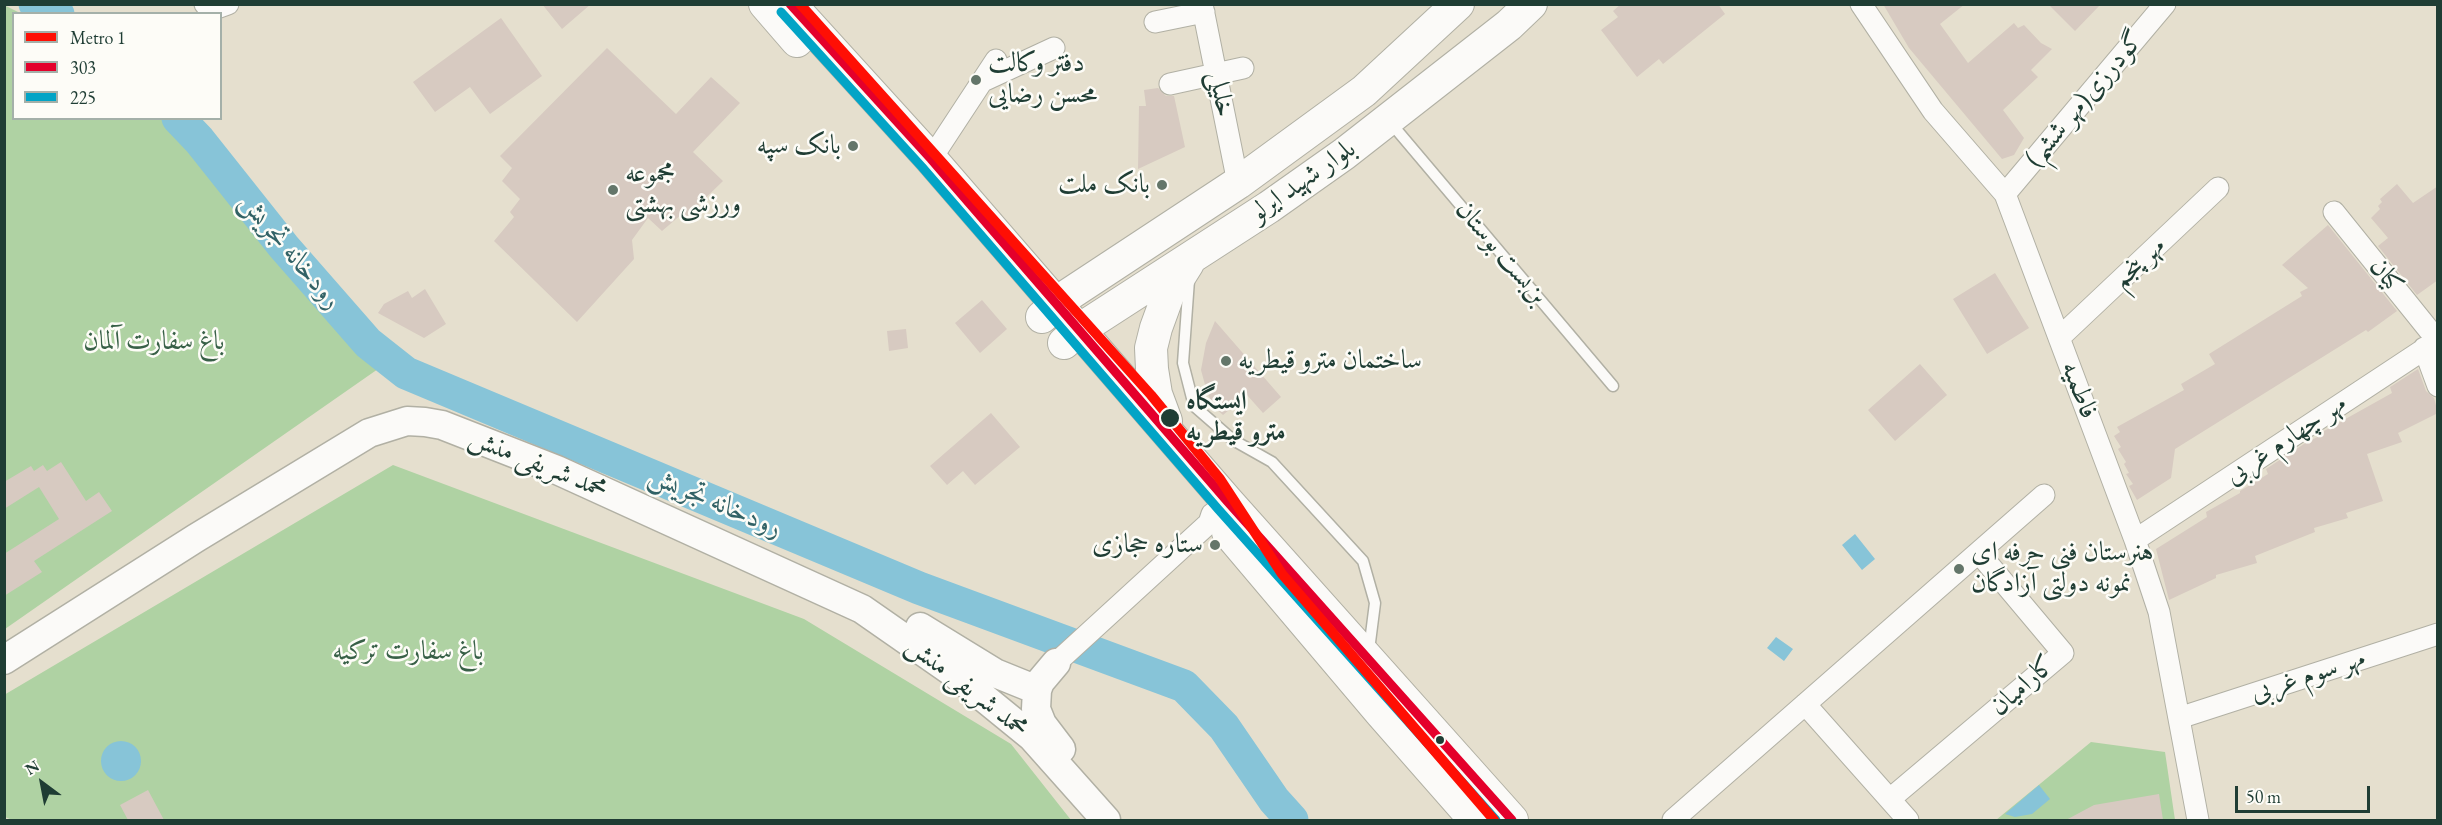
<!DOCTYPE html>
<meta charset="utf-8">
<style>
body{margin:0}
#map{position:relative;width:2442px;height:825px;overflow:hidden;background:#e5dfce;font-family:"EB Garamond",serif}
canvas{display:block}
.frame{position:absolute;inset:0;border:6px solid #1f3d34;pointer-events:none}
.legend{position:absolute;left:12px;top:12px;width:210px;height:108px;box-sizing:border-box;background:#fdfcf7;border:2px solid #a4b0a9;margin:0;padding:8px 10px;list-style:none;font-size:18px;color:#1f3d34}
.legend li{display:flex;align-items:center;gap:12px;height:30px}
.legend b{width:30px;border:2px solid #a4b0a9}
.north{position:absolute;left:12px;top:753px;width:60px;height:60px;-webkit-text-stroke:4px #fdfcf7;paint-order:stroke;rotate:328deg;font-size:16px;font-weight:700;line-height:24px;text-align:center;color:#1f3d34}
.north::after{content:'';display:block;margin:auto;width:21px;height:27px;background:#1f3d34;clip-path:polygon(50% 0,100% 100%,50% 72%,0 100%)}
.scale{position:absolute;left:2235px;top:786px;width:135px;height:27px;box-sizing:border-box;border:3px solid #1f3d34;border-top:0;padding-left:8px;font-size:18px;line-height:21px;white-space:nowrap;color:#1f3d34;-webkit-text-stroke:4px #fdfcf7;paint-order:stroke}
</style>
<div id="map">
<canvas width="2442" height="825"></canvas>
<div class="frame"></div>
<ul class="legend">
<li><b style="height:8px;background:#ff0f04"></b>Metro 1</li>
<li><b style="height:8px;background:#e4002b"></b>303</li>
<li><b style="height:8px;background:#02a4c6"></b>225</li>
</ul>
<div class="north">N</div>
<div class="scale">50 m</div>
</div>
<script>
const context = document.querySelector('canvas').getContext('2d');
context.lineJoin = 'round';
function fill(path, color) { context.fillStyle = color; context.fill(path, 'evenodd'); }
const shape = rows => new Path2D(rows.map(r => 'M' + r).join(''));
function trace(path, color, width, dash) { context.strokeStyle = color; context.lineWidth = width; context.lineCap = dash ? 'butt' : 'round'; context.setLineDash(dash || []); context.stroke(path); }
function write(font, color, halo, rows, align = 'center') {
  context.font = font + ' "EB Garamond",Amiri,serif'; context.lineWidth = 5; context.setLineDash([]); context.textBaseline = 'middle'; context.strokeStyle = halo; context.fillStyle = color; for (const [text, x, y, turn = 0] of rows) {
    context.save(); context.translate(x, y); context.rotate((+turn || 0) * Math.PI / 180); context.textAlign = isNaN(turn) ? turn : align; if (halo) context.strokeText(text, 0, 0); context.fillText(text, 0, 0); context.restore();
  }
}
fill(shape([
 [4,5,20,13,14,14,14,118,164,119,244,209,301,290,378,369,5,629],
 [393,465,804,619,1011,744,1071,820,12,820,5,817,4,695],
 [2091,742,2165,752,2175,820,1996,820]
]), '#afd2a3');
fill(shape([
 [1855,534,1875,559,1862,570,1842,545],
 [1776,637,1793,649,1784,661,1767,648],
 '101 761a20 20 0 1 1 40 0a20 20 0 1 1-40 0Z',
 [2039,785,2050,799,2032,814,2015,817,2005,814]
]), '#87c4d8');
trace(shape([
 [35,4,58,14],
 [178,118,199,140,284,247,368,343,406,373,919,588,1184,686,1224,727,1274,800,1292,820]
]), '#87c4d8', 33);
fill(shape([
 [542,4,591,4,562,29],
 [1621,4,1718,4,1725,14,1663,64,1659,59,1637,77,1601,30,1618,17,1613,11],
 [1883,4,1965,4,1940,24,1968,63,2014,23,2018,28,2024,25,2041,43,2052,49,2031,70,2038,77,2003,110,2024,138,2014,155,2002,159,1909,48],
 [2048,4,2101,4,2075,31],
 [501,18,542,76,490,114,470,87,435,112,413,82],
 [607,48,676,114,711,77,740,103,693,152,723,181,686,217,682,214,662,231,648,218,632,240,634,259,577,322,494,241,514,217,510,212,520,199,502,181,512,168,500,156],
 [1158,88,1166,96,1174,96,1185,147,1138,169,1139,106,1146,106,1144,90],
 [2397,184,2413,203,2438,186,2438,280,2417,295,2378,246,2388,238,2371,218,2380,209,2378,206,2382,202,2380,199],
 [2328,225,2397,311,2368,332,2366,330,2175,449,2171,478,2137,500,2129,486,2133,484,2126,474,2129,473,2124,464,2126,462,2118,449,2121,447,2114,436,2120,432,2117,427,2184,390,2181,384,2215,364,2209,354,2302,296,2300,292,2308,288,2282,265],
 [1995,273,2029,328,1987,354,1953,299],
 [425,289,446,324,424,338,378,313,384,304,408,291,412,298],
 [982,300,1007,329,980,353,955,323],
 [1215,321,1281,397,1263,413,1247,395,1223,415,1214,407,1207,392,1201,370,1206,343],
 [906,329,908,348,889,351,887,331],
 [1920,364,1947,395,1895,441,1868,410],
 [2418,369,2426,391,2434,398,2438,413,2398,433,2402,442,2367,454,2383,501,2346,513,2348,518,2314,528,2315,532,2255,556,2257,563,2216,575,2216,578,2169,600,2156,549,2207,517,2206,512,2240,493,2240,491,2268,474,2266,469,2307,442,2324,434,2324,431,2392,393,2390,387],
 [991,413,1020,447,975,485,963,471,947,485,930,466],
 [61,462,86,501,99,492,112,511,34,561,42,572,4,596,4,554,59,519,39,487,4,509,4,482,31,466,34,471,43,465,47,471],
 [148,790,164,820,128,820,120,805],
 [2159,794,2163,820,2066,820,2094,805]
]), '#d7cac1');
const lane = shape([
 [1390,122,1613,386],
 [1189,280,1183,363,1194,406,1233,440,1272,462,1363,561,1375,603,1369,650]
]);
const street = shape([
 [205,4,217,8,228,4],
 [1202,4,1238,183],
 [1861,4,1933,111,2005,194,2135,540,2159,612,2198,820],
 [1155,22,1204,12],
 [985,80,1054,48],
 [1170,84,1243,68],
 [931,159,996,60],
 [2005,194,2165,4],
 [2334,212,2437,340],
 [2059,338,2218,188],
 [2424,348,2438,386],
 [2135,540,2438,340],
 [1056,663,1209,523,1212,514],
 [1805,704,1908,820],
 [2179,718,2438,634],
 [1890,799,2063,653,1979,553],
 [1673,820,2044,495]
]);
const secondary = shape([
 [920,627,995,673,1037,690],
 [4,660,196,538,369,433,407,421,425,422,442,425,557,470,862,609,951,671,1032,737,1106,820],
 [1056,663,1040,682,1037,690,1036,709,1042,724,1061,749]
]);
const primary = shape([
 [765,4,797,41],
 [790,4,931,159,1227,501,1512,820],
 [1042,317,1065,297,1238,183,1364,91,1458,4],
 [1064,343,1079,330,1269,207,1344,154,1509,25,1531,4],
 [1166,421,1156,394,1152,369,1151,348,1156,328,1168,295,1188,263],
 [1228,532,1381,713,1475,820]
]);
trace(lane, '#b1b0a4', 13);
trace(street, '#b1b0a4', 23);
trace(secondary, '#b1b0a4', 31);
trace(primary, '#b1b0a4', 34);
trace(lane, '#fbfaf8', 10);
trace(street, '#fbfaf8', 21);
trace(secondary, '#fbfaf8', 28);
trace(primary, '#fbfaf8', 32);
trace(shape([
 [790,4,931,159,1227,501,1512,820]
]), '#e4002b', 9);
trace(shape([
 [781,12,922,167,1218,509,1496,820]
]), '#02a4c6', 9);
trace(shape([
 [800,4,1151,395,1220,479,1282,574,1494,820]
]), '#ff0f04', 10);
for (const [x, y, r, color] of [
 [976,80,6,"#64766a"],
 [853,146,6,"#64766a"],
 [1162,185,6,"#64766a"],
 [613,190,6,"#64766a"],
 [1226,361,6,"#64766a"],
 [1170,418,10,"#1f3d34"],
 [1215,545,6,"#64766a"],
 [1959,569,6,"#64766a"],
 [1440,740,5,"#1f3d34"]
]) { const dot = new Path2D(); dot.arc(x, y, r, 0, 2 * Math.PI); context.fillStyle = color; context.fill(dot); trace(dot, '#fdfcf7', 2); }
write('27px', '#1f3d34', '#fdfcf7', [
 ["دفتر وکالت",988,64],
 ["محسن رضایی",988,95],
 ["بانک سپه",841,146,"right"],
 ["مجموعه",625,174],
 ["ورزشی بهشتی",625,205],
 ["بانک ملت",1150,185,"right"],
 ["ساختمان مترو قیطریه",1238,361],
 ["ستاره حجازی",1203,545,"right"],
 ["هنرستان فنی حرفه ای",1971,553],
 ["نمونه دولتی آزادگان",1971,584]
], 'left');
write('27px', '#1f3d34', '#fdfcf7', [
 ["خلیلی",1221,94,79],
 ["گودرزی(مهر ششم)",2085,99,-50],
 ["بلوار شهید ایرلو",1303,181,-35],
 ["بن‌بست بوستان",1501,253,50],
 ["مهر پنجم",2139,263,-43],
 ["کیان",2386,276,51],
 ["فاطمیه",2079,390,69],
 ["مهر چهارم غربی",2286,440,-34],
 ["محمد شریفی منش",538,464,22],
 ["مهر سوم غربی",2308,676,-18],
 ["کارامیان",2023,686,-41],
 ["محمد شریفی منش",967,687,38]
]);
write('27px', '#386047', '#fdfcf7', [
 ["باغ سفارت آلمان",154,342],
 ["باغ سفارت ترکیه",408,652]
]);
write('bold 27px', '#1f3d34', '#fdfcf7', [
 ["ایستگاه",1186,402],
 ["مترو قیطریه",1186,433]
], 'left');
write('italic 28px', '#326266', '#fdfcf7', [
 ["رودخانه تجریش",290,251,50],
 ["رودخانه تجریش",715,502,23]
]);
</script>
